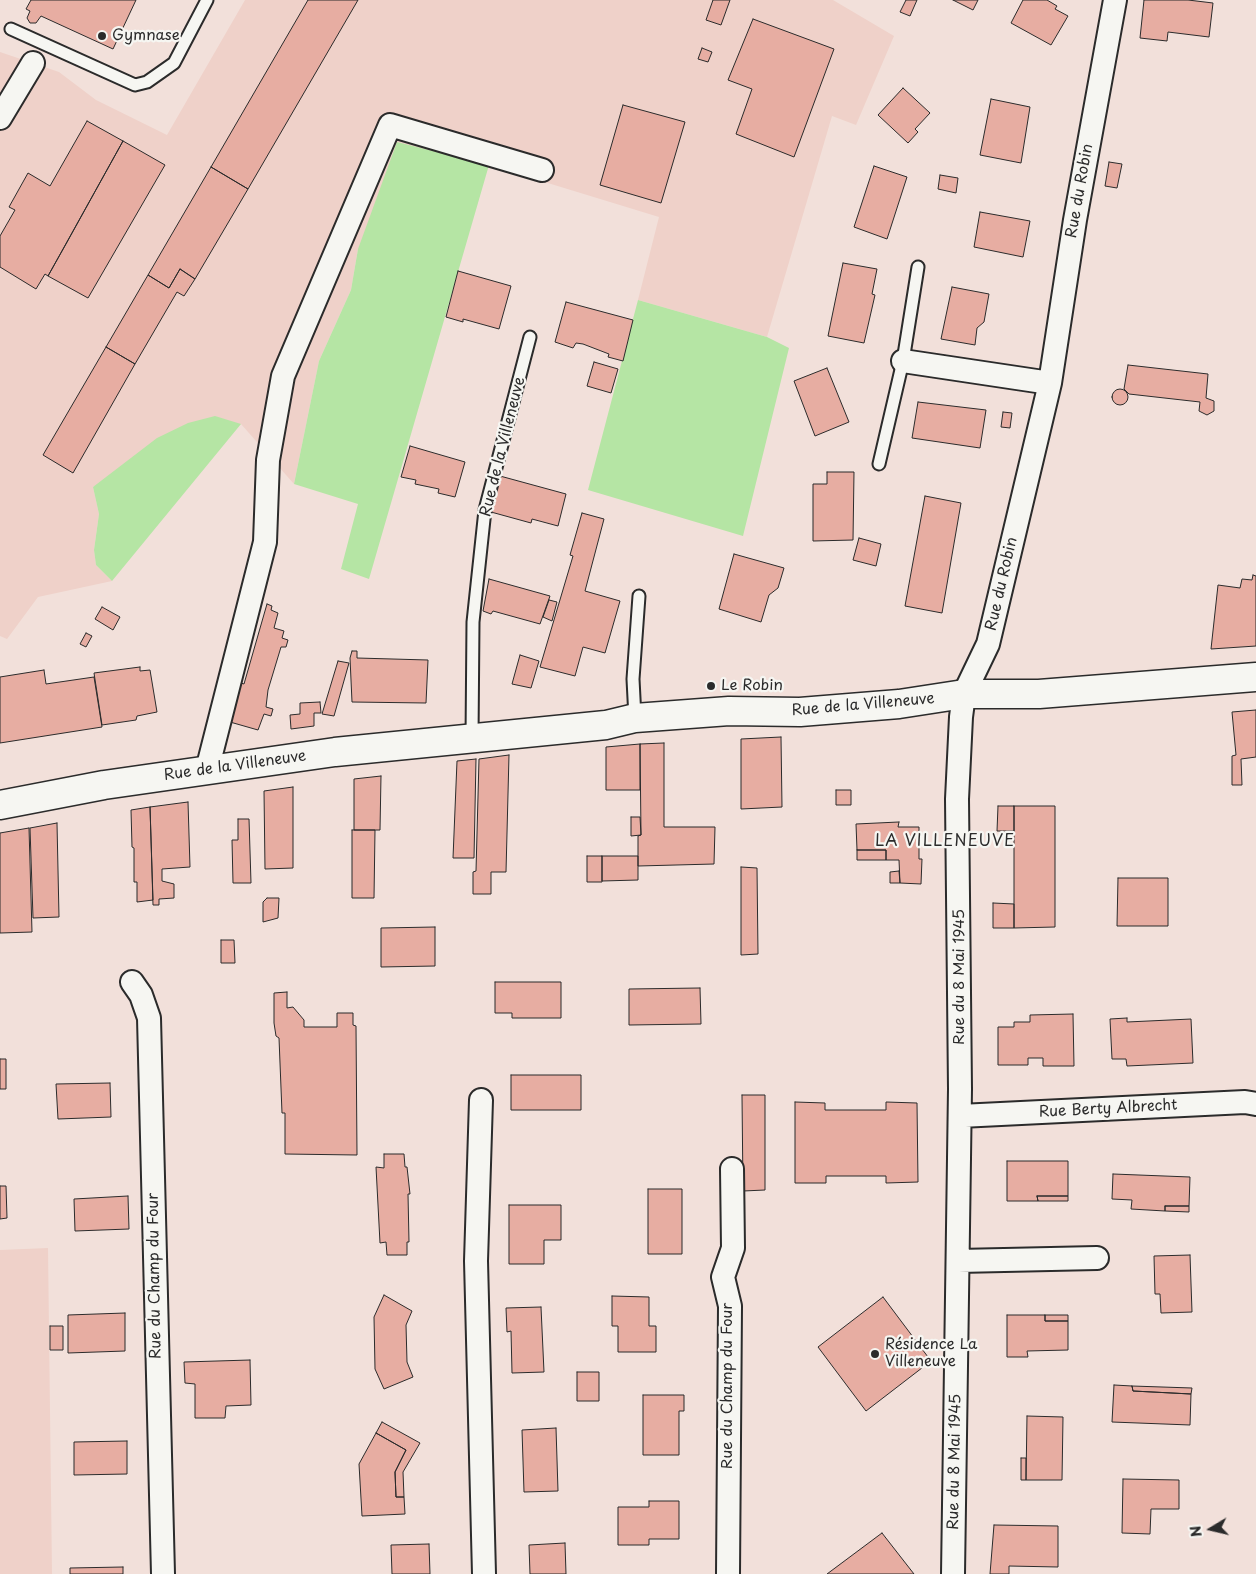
<!DOCTYPE html>
<meta charset="utf-8">
<style>
body{margin:0}
#map{position:relative;width:1256px;height:1574px;overflow:hidden;background:#f2e0da;font-family:"Playpen Sans",sans-serif}
canvas{display:block}
.north{position:absolute;left:1186px;top:1504px;width:50px;height:50px;-webkit-text-stroke:4px #f6f6f2;paint-order:stroke;rotate:261deg;font-size:14px;font-weight:700;line-height:20px;text-align:center;color:#2b2b2b}
.north::after{content:'';display:block;margin:auto;width:18px;height:22px;background:#2b2b2b;clip-path:polygon(50% 0,100% 100%,50% 72%,0 100%)}
</style>
<div id="map">
<canvas width="1256" height="1574"></canvas>
<div class="north">N</div>
</div>
<script>
const context = document.querySelector('canvas').getContext('2d');
context.lineJoin = 'round';
function fill(path, color) { context.fillStyle = color; context.fill(path, 'evenodd'); }
const shape = rows => new Path2D(rows.map(r => 'M' + r).join(''));
function trace(path, color, width, dash) { context.strokeStyle = color; context.lineWidth = width; context.lineCap = dash ? 'butt' : 'round'; context.setLineDash(dash || []); context.stroke(path); }
function write(font, color, halo, rows, align = 'center') {
  context.font = font + ' "Playpen Sans",sans-serif'; context.lineWidth = 4.5; context.setLineDash([]); context.textBaseline = 'middle'; context.strokeStyle = halo; context.fillStyle = color; for (const [text, x, y, turn = 0] of rows) {
    context.save(); context.translate(x, y); context.rotate((+turn || 0) * Math.PI / 180); context.textAlign = isNaN(turn) ? turn : align; if (halo) context.strokeText(text, 0, 0); context.fillText(text, 0, 0); context.restore();
  }
}
fill(shape([
 [245,0,833,0,894,36,856,125,832,116,767,337,638,300,659,217,489,165,358,249,351,290,319,361,294,484,241,424,93,487,99,514,94,550,96,565,112,581,38,597,7,639,0,636,0,52,59,72,96,100,167,135],
 [48,1248,52,1574,0,1574,0,1250]
]), '#efd1c9');
fill(shape([
 [397,142,489,165,369,579,341,569,358,504,294,484,319,361,351,290,358,249],
 [638,300,767,337,789,348,743,536,588,490],
 [215,416,241,424,112,581,96,565,94,550,99,514,93,487,157,438,188,423]
]), '#b5e5a4');
const building = shape([
 [31,0,136,0,113,49,41,16,36,23,30,23,27,18,30,11,26,9,31,0],
 [308,0,358,0,248,189,211,167,308,0],
 [713,0,730,0,721,25,706,20,713,0],
 [906,0,917,0,910,16,900,12,906,0],
 [953,0,978,0,973,10,953,0],
 [1023,0,1047,0,1057,6,1055,9,1068,16,1051,45,1011,23,1023,0],
 [1144,0,1188,0,1213,3,1209,37,1168,32,1167,41,1140,38,1144,0],
 [753,19,834,49,794,157,736,134,752,89,728,80,753,19],
 [702,48,712,52,708,62,698,59,702,48],
 [903,88,930,113,915,129,918,132,908,143,878,115,903,88],
 [991,99,1030,107,1021,163,980,155,991,99],
 [623,105,685,122,661,203,600,185,623,105],
 [87,121,123,141,66,244,48,276,45,274,36,289,0,267,0,236,15,210,9,207,28,173,50,186,87,121],
 [123,141,165,165,88,298,48,276,123,141],
 [1109,162,1122,164,1117,188,1105,186,1109,162],
 [874,166,907,177,887,239,854,227,874,166],
 [211,167,248,189,195,279,180,269,169,288,148,275,211,167],
 [940,175,958,178,956,193,938,189,940,175],
 [980,212,1030,221,1023,257,974,247,980,212],
 [843,263,877,269,872,294,875,295,864,343,828,336,843,263],
 [180,269,195,279,184,296,177,292,135,364,106,347,148,275,169,288,180,269],
 [458,271,511,286,499,329,463,319,463,322,446,317,458,271],
 [952,287,989,294,984,322,977,328,975,345,941,339,952,287],
 [566,302,633,320,623,361,608,357,609,354,583,344,576,343,573,348,555,342,566,302],
 [106,347,135,364,73,473,43,455,106,347],
 [594,362,618,369,611,393,587,386,594,362],
 [1128,365,1208,374,1206,398,1214,401,1214,411,1207,415,1199,411,1200,402,1129,394,1124,389,1128,365],
 [827,368,849,422,815,436,794,381,827,368],
 '1112 397a8 8 0 1 1 16 0a8 8 0 1 1-16 0Z',
 [918,402,986,410,980,448,912,438,918,402],
 [1003,412,1012,413,1010,428,1001,427,1003,412],
 [410,446,465,462,455,497,438,493,439,489,415,484,416,480,401,477,410,446],
 [827,472,854,472,853,540,813,541,813,484,827,484,827,472],
 [500,476,566,494,558,526,532,519,531,523,491,512,500,476],
 [925,496,961,503,942,613,905,606,925,496],
 [582,513,604,519,585,591,620,601,605,653,583,647,575,676,540,667,573,556,570,555,582,513],
 [859,538,881,544,876,566,853,560,859,538],
 [734,554,784,568,778,588,769,595,761,622,719,609,734,554],
 [1253,575,1256,576,1256,646,1211,649,1218,585,1240,588,1242,579,1252,580,1253,575],
 [489,579,550,596,540,624,493,611,491,614,483,611,489,579],
 [549,600,557,602,552,621,543,617,549,600],
 [267,604,272,606,271,610,278,613,274,628,284,631,282,638,288,640,286,647,281,647,268,690,266,707,273,709,271,716,264,714,258,730,230,722,241,683,244,684,267,604],
 [102,607,120,617,113,630,95,619,102,607],
 [86,633,92,636,86,647,80,644,86,633],
 [352,651,357,651,357,658,428,660,426,703,352,702,350,658,352,651],
 [520,655,539,661,531,688,512,684,520,655],
 [338,661,349,663,334,716,322,714,338,661],
 [140,667,140,671,150,670,157,712,137,716,136,720,102,725,94,673,140,667],
 [44,670,46,684,94,677,102,727,0,743,0,677,44,670],
 [320,702,321,713,314,713,314,726,291,729,290,715,300,714,300,703,320,702],
 [1256,710,1256,757,1241,759,1242,785,1232,785,1232,756,1236,755,1232,712,1256,710],
 [781,737,782,807,741,809,741,739,781,737],
 [664,743,664,827,715,827,714,864,638,866,638,836,641,835,640,744,664,743],
 [640,744,640,790,606,790,606,747,640,744],
 [509,755,506,872,491,872,491,894,473,894,473,872,476,871,479,759,509,755],
 [476,759,474,858,453,858,457,761,476,759],
 [381,776,380,830,354,830,354,779,381,776],
 [293,787,293,868,265,869,264,791,293,787],
 [836,790,851,790,851,805,836,805,836,790],
 [188,802,190,867,162,869,162,881,174,884,174,898,159,899,159,905,153,905,150,807,188,802],
 [998,806,1014,806,1014,831,997,831,998,806],
 [1014,806,1055,806,1055,927,1014,928,1014,806],
 [150,807,153,900,137,902,137,882,134,882,134,848,132,847,131,810,150,807],
 [631,817,640,817,641,835,631,836,631,817],
 [238,819,249,819,251,883,233,883,232,840,238,840,238,819],
 [899,822,898,827,919,827,919,859,922,859,921,884,900,883,899,860,886,860,886,850,857,850,856,824,899,822],
 [57,823,59,917,33,918,30,828,57,823],
 [29,828,32,932,0,933,0,833,29,828],
 [352,830,375,830,374,898,352,898,352,830],
 [857,850,886,850,886,860,857,860,857,850],
 [587,856,602,856,602,882,587,882,587,856],
 [602,856,638,856,638,880,602,881,602,856],
 [741,867,757,868,758,954,741,955,741,867],
 [899,871,900,883,890,883,890,872,899,871],
 [1118,878,1168,878,1168,926,1117,926,1118,878],
 [267,898,279,898,278,918,263,922,263,902,267,898],
 [993,903,1014,904,1014,928,993,928,993,903],
 [435,927,435,966,381,967,381,928,435,927],
 [221,940,234,940,235,963,221,963,221,940],
 [495,982,561,982,561,1018,512,1018,512,1013,495,1013,495,982],
 [700,988,701,1024,629,1025,629,989,700,988],
 [287,992,287,1008,293,1007,304,1020,304,1027,337,1027,337,1013,353,1013,353,1025,356,1026,357,1155,285,1154,285,1113,282,1113,279,1038,276,1036,274,1023,274,993,287,992],
 [1073,1014,1074,1066,1043,1066,1043,1058,1028,1058,1028,1065,998,1065,998,1027,1014,1027,1014,1022,1030,1022,1030,1015,1073,1014],
 [1127,1018,1127,1022,1191,1019,1193,1063,1127,1066,1126,1059,1112,1059,1110,1019,1127,1018],
 [0,1059,6,1059,6,1089,0,1089,0,1059],
 [511,1075,581,1075,581,1110,511,1110,511,1075],
 [110,1083,111,1117,58,1119,56,1084,110,1083],
 [742,1095,765,1095,765,1190,743,1191,742,1095],
 [795,1102,825,1103,825,1110,886,1110,886,1102,917,1103,918,1182,886,1183,886,1176,826,1176,826,1183,795,1183,795,1102],
 [384,1154,404,1154,405,1167,407,1167,410,1194,408,1194,409,1242,407,1242,407,1255,387,1255,386,1242,380,1243,376,1167,384,1168,384,1154],
 [1007,1161,1068,1161,1068,1196,1037,1196,1038,1201,1007,1201,1007,1161],
 [1113,1174,1190,1177,1189,1206,1165,1206,1165,1211,1131,1209,1132,1200,1112,1199,1113,1174],
 [0,1186,6,1186,7,1218,0,1219,0,1186],
 [648,1189,682,1189,682,1254,648,1254,648,1189],
 [128,1196,129,1229,75,1231,74,1199,128,1196],
 [1037,1196,1068,1196,1068,1201,1038,1201,1037,1196],
 [509,1205,561,1205,561,1240,544,1240,544,1264,509,1264,509,1205],
 [1165,1206,1189,1206,1189,1212,1165,1211,1165,1206],
 [1190,1255,1192,1312,1161,1313,1160,1294,1155,1294,1154,1256,1190,1255],
 [384,1295,412,1311,406,1325,407,1362,413,1377,384,1389,375,1369,374,1317,384,1295],
 [612,1296,649,1297,649,1326,656,1326,656,1352,618,1352,618,1326,612,1326,612,1296],
 [883,1297,931,1361,866,1411,818,1347,883,1297],
 [541,1307,544,1372,512,1373,511,1331,507,1332,506,1308,541,1307],
 [125,1313,125,1351,68,1353,68,1315,125,1313],
 [1007,1315,1045,1315,1045,1321,1068,1321,1068,1350,1027,1351,1028,1357,1007,1357,1007,1315],
 [1045,1315,1068,1315,1068,1321,1045,1321,1045,1315],
 [50,1326,63,1326,63,1350,50,1350,50,1326],
 [250,1360,251,1405,226,1406,225,1418,195,1418,195,1384,185,1383,184,1362,250,1360],
 [577,1372,599,1372,599,1401,577,1401,577,1372],
 [1114,1385,1132,1386,1133,1391,1191,1394,1190,1425,1112,1422,1114,1385],
 [1132,1386,1192,1388,1191,1394,1133,1391,1132,1386],
 [643,1395,684,1395,684,1411,679,1411,679,1455,643,1455,643,1395],
 [1027,1416,1063,1417,1062,1480,1026,1480,1027,1416],
 [382,1422,420,1443,403,1472,404,1497,396,1497,395,1472,406,1450,376,1433,382,1422],
 [556,1428,558,1491,524,1492,522,1430,556,1428],
 [376,1433,406,1450,395,1472,396,1497,404,1497,405,1514,362,1516,359,1464,376,1433],
 [127,1441,127,1474,74,1475,74,1442,127,1441],
 [1021,1458,1026,1458,1026,1480,1021,1480,1021,1458],
 [1123,1479,1179,1480,1179,1509,1151,1509,1150,1534,1122,1533,1123,1479],
 [649,1501,679,1501,679,1539,649,1539,649,1545,618,1545,618,1507,649,1507,649,1501],
 [994,1525,1058,1526,1058,1567,1009,1566,1009,1574,990,1574,994,1525],
 [882,1533,914,1574,827,1574,882,1533],
 [565,1543,566,1574,530,1574,529,1545,565,1543],
 [429,1544,430,1574,392,1574,391,1545,429,1544],
 [123,1567,123,1574,70,1574,70,1568,123,1567]
]);
fill(building, '#e7ada2');
trace(building, '#2b2b2b', 1);
const lane = shape([
 [11,29,135,85,147,82,174,63,207,0],
 [879,464,903,361,918,267],
 [635,718,633,679,639,596],
 [472,738,473,622,485,510,530,337]
]);
const street = shape([
 [0,118,33,63],
 [903,361,1050,383],
 [207,770,265,542,268,460,283,376,390,125,542,170],
 [132,982,141,995,149,1018,163,1574],
 [481,1100,476,1261,484,1574],
 [960,1116,1245,1102,1256,1104],
 [958,1261,1097,1258],
 [728,1574,730,1306,723,1277,733,1248,732,1169],
 [953,1574,960,1089,957,799,961,717,964,694,988,644,1050,383,1075,220,1115,0]
]);
const secondary = shape([
 [0,805,104,785,335,752,606,725,635,718,729,711,800,712,899,704,964,694,1039,694,1256,677]
]);
trace(lane, '#2b2b2b', 15);
trace(street, '#2b2b2b', 26);
trace(secondary, '#2b2b2b', 31);
trace(lane, '#f6f6f2', 11);
trace(street, '#f6f6f2', 22);
trace(secondary, '#f6f6f2', 28);
for (const [x, y, r, color] of [
 [102,36,5,"#2b2b2b"],
 [711,686,5,"#2b2b2b"],
 [875,1354,5,"#2b2b2b"]
]) { const dot = new Path2D(); dot.arc(x, y, r, 0, 2 * Math.PI); context.fillStyle = color; context.fill(dot); trace(dot, '#f6f6f2', 2); }
write('15px', '#2b2b2b', '#f6f6f2', [
 ["Gymnase",112,36],
 ["Le Robin",721,686],
 ["Résidence La",885,1345],
 ["Villeneuve",885,1362]
], 'left');
write('15px', '#2b2b2b', '#f6f6f2', [
 ["Rue du Robin",1080,191,-80],
 ["Rue de la Villeneuve",503,447,-76],
 ["Rue du Robin",1002,584,-77],
 ["Rue de la Villeneuve",863,705,-5],
 ["Rue de la Villeneuve",235,766,-8],
 ["Rue du 8 Mai 1945",960,977,-90],
 ["Rue Berty Albrecht",1108,1109,-3],
 ["Rue du Champ du Four",155,1276,-91],
 ["Rue du Champ du Four",728,1386,-90],
 ["Rue du 8 Mai 1945",955,1462,-89]
]);
context.letterSpacing = '1px';
write('16px', '#2b2b2b', '#f6f6f2', [
 ["LA VILLENEUVE",945,842]
]);
context.letterSpacing = '0px';
</script>
